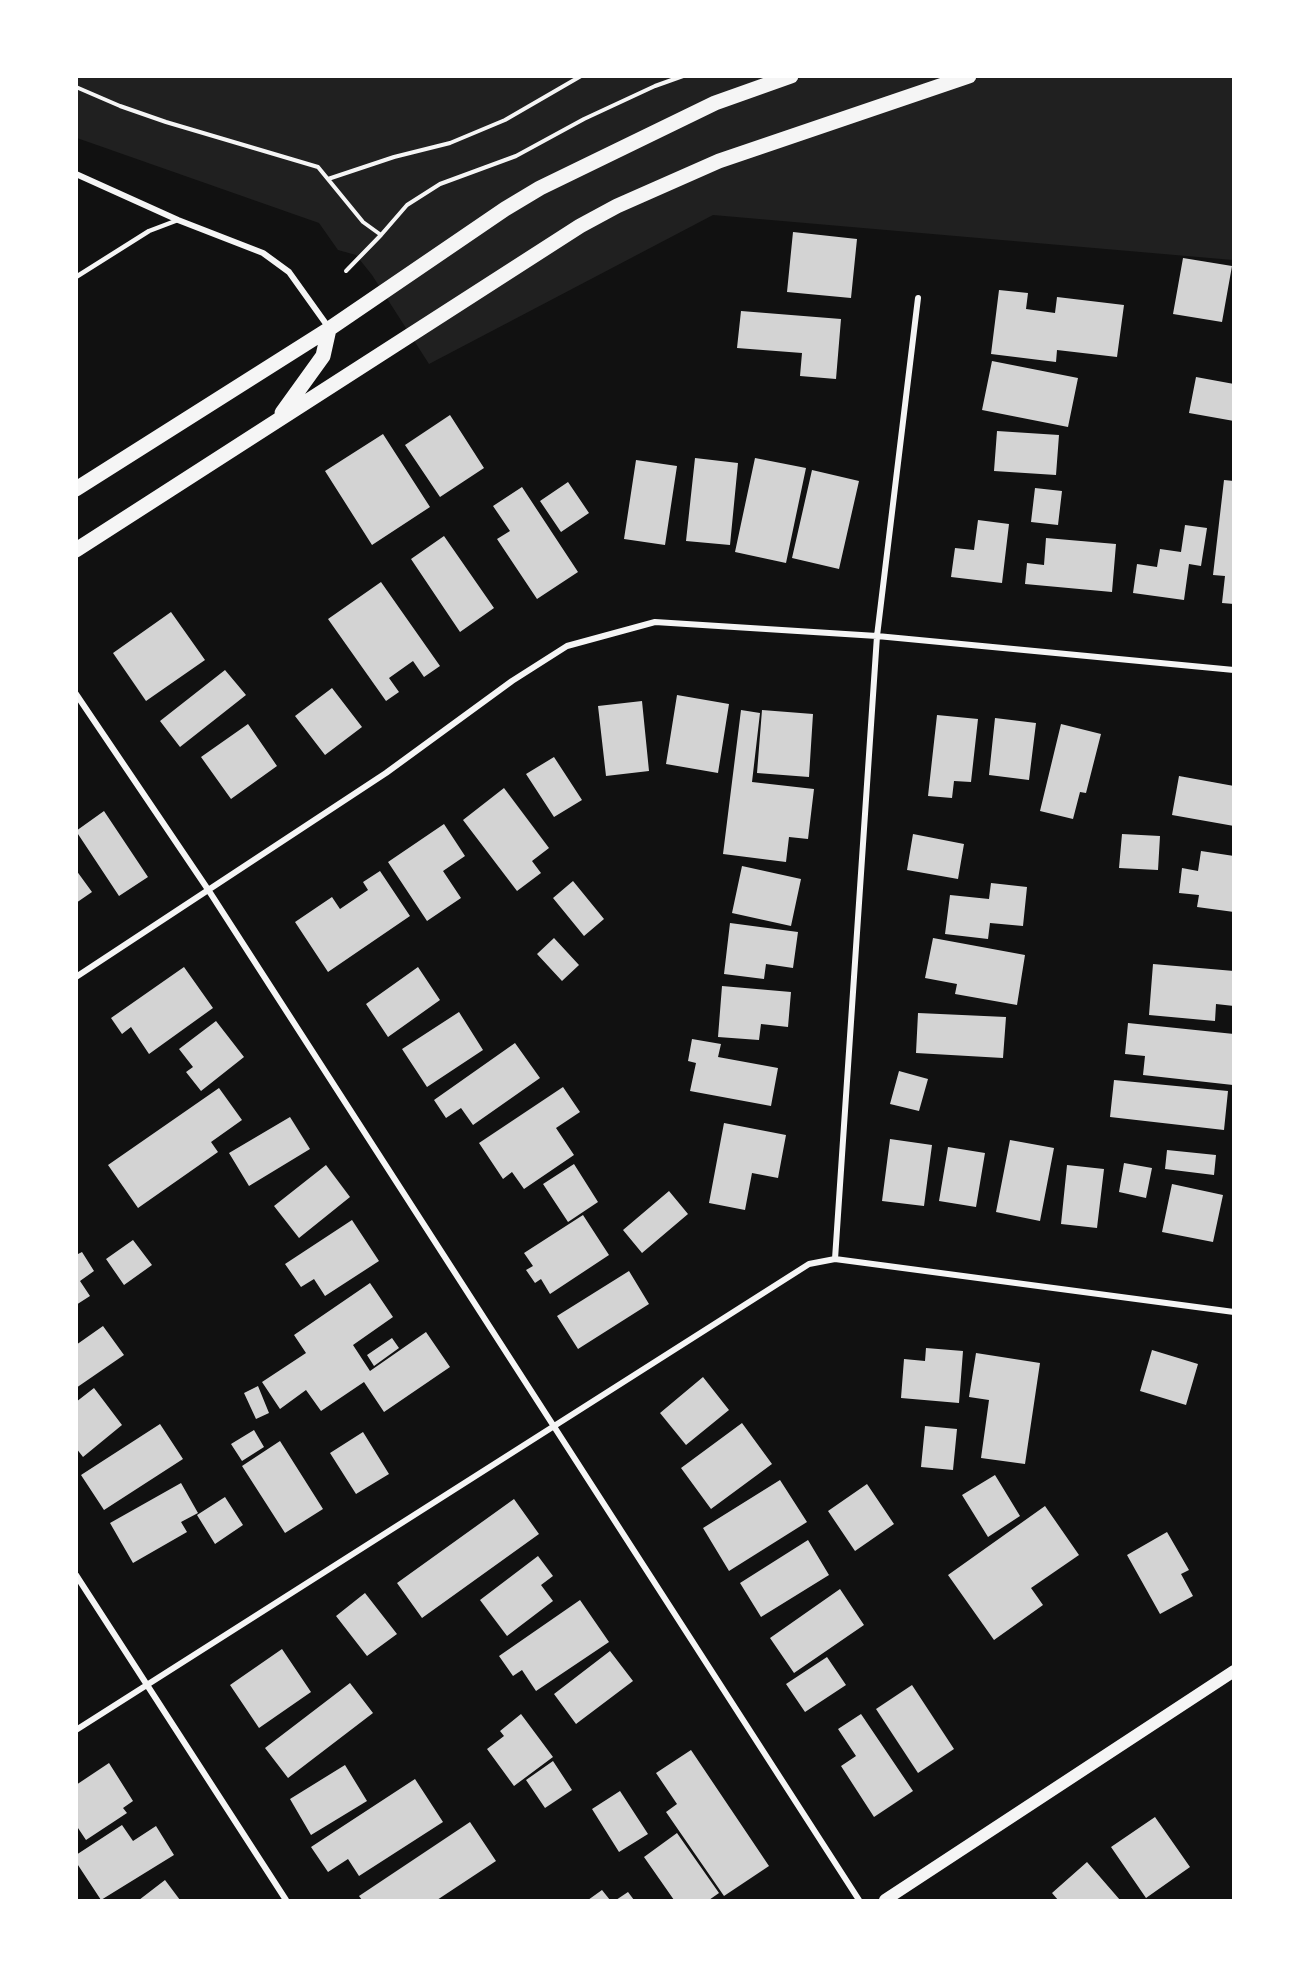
<!DOCTYPE html>
<style>
body{margin:0}
#map{position:relative;width:1310px;height:1977px;overflow:hidden;background:#111;font-family:"Roboto Serif",serif}
canvas{display:block}
.frame{position:absolute;inset:0;border:78px solid #fff;pointer-events:none}
</style>
<div id="map">
<canvas width="1310" height="1977"></canvas>
<div class="frame"></div>
</div>
<script>
const context = document.querySelector('canvas').getContext('2d');
context.lineJoin = 'round';
function fill(path, color) { context.fillStyle = color; context.fill(path, 'evenodd'); }
const shape = rows => new Path2D(rows.map(r => 'M' + r).join(''));
function trace(path, color, width, dash) { context.strokeStyle = color; context.lineWidth = width; context.lineCap = dash ? 'butt' : 'round'; context.setLineDash(dash || []); context.stroke(path); }
fill(shape([
 [76,77,1233,77,1233,260,713,215,429,364,372,275,356,255,338,250,319,223,77,138]
]), '#202020');
fill(shape([
 [793,232,857,239,851,298,787,292],
 [1183,258,1232,266,1222,322,1173,314],
 [999,290,1028,293,1026,309,1055,313,1057,297,1124,305,1117,357,1057,350,1056,362,991,354],
 [741,311,841,319,836,379,800,376,802,353,737,348],
 [992,361,1078,378,1068,427,982,410],
 [1196,377,1234,384,1234,421,1189,413],
 [450,415,484,468,440,497,405,445],
 [997,431,1059,435,1056,475,994,471],
 [383,434,430,507,372,545,325,471],
 [695,458,738,463,730,545,686,541],
 [755,458,806,468,786,563,735,552],
 [636,460,677,466,665,545,624,539],
 [812,470,859,481,839,569,792,558],
 [1224,480,1234,481,1234,604,1222,603,1225,576,1213,575],
 [568,482,589,513,561,532,540,501],
 [522,487,578,572,537,599,497,539,510,531,493,506],
 [1035,488,1062,491,1058,525,1031,522],
 [978,520,1009,524,1002,583,951,577,955,548,974,550],
 [1185,525,1207,528,1201,566,1189,564,1184,600,1133,593,1137,564,1157,567,1160,549,1181,552],
 [444,536,494,608,460,632,411,559],
 [1046,538,1116,544,1112,592,1025,584,1027,563,1044,565],
 [381,582,440,666,424,677,413,661,389,678,399,692,386,701,328,619],
 [171,612,205,660,146,701,113,653],
 [225,670,246,695,180,747,160,721],
 [332,688,362,727,325,755,295,716],
 [677,695,729,704,718,773,666,764],
 [642,701,649,771,606,776,598,706],
 [741,710,760,713,752,782,814,789,808,839,789,837,786,862,723,854],
 [762,710,813,714,809,777,757,773],
 [937,715,978,719,971,782,954,781,952,798,928,796],
 [995,718,1036,723,1029,780,989,775],
 [248,724,277,766,231,799,201,757],
 [1061,724,1101,734,1086,793,1080,792,1073,819,1040,811],
 [554,757,582,800,554,817,526,774],
 [1179,776,1234,786,1234,826,1172,815],
 [504,788,549,848,532,861,541,873,517,891,463,820],
 [104,811,148,877,119,896,76,831],
 [444,824,465,856,443,871,461,898,427,921,388,862],
 [913,834,964,844,958,879,907,870],
 [1122,834,1160,836,1158,870,1119,868],
 [1201,851,1234,856,1234,912,1197,907,1199,895,1179,893,1182,868,1198,871],
 [742,866,801,879,791,926,732,913],
 [76,870,92,892,76,903],
 [380,871,410,916,328,972,295,922,332,897,340,909,368,890,363,882],
 [573,881,604,919,584,936,553,898],
 [991,883,1027,887,1023,926,990,923,988,939,945,934,950,895,989,899],
 [730,923,798,932,793,968,766,964,764,979,724,974],
 [554,938,579,965,562,981,537,954],
 [933,938,1025,955,1017,1005,955,994,957,984,925,978],
 [1153,964,1234,971,1234,1006,1216,1004,1215,1021,1149,1015],
 [184,967,213,1008,149,1054,131,1027,122,1034,111,1018],
 [418,967,440,1000,388,1037,366,1004],
 [722,986,791,992,788,1027,761,1024,759,1040,718,1037],
 [459,1012,483,1050,427,1087,402,1049],
 [918,1013,1006,1017,1003,1058,916,1053],
 [216,1021,244,1057,201,1091,186,1072,193,1067,179,1049],
 [1128,1023,1234,1034,1233,1085,1143,1075,1145,1056,1125,1054],
 [692,1039,721,1044,718,1057,778,1068,771,1106,690,1091,696,1063,688,1061],
 [515,1043,540,1078,473,1125,461,1108,446,1118,434,1100],
 [899,1071,928,1079,919,1111,890,1104],
 [1114,1080,1228,1091,1224,1130,1110,1117],
 [563,1087,580,1112,556,1128,574,1155,524,1189,512,1172,503,1179,479,1143],
 [219,1088,242,1120,211,1142,218,1152,138,1208,108,1165],
 [290,1117,310,1149,249,1186,229,1153],
 [724,1123,786,1135,778,1178,752,1173,745,1210,709,1203],
 [890,1139,932,1145,924,1206,882,1201],
 [1010,1140,1054,1148,1040,1221,996,1212],
 [948,1147,985,1153,976,1207,939,1201],
 [1167,1150,1216,1155,1214,1175,1165,1169],
 [1124,1163,1152,1168,1146,1198,1119,1192],
 [574,1164,598,1202,568,1222,543,1184],
 [326,1165,350,1197,299,1238,274,1206],
 [1067,1165,1104,1169,1097,1228,1061,1224],
 [1172,1184,1223,1195,1213,1242,1162,1232],
 [669,1191,688,1214,642,1253,623,1230],
 [583,1215,609,1255,550,1294,541,1279,535,1283,526,1270,533,1266,524,1253],
 [352,1220,379,1261,325,1296,314,1279,301,1287,285,1264],
 [133,1240,152,1265,124,1285,106,1259],
 [82,1252,94,1271,80,1281,90,1296,76,1305,76,1255],
 [629,1271,649,1304,578,1349,557,1316],
 [370,1283,393,1317,353,1345,370,1371,426,1332,450,1367,384,1412,364,1382,321,1411,306,1390,280,1409,262,1382,306,1353,294,1335],
 [103,1326,124,1355,76,1388,76,1345],
 [392,1338,399,1348,374,1366,367,1355],
 [926,1348,963,1351,959,1403,901,1398,904,1359,925,1361],
 [1152,1350,1198,1364,1186,1405,1140,1391],
 [976,1353,1040,1363,1025,1464,981,1458,989,1400,969,1397],
 [703,1377,729,1410,686,1445,660,1413],
 [258,1386,269,1413,256,1419,244,1393],
 [94,1388,122,1425,83,1457,76,1448,76,1402],
 [742,1423,772,1464,711,1509,681,1468],
 [160,1424,183,1459,104,1510,81,1475],
 [925,1426,957,1429,953,1470,921,1467],
 [254,1430,264,1447,242,1461,231,1444],
 [363,1432,389,1474,356,1494,330,1453],
 [280,1441,323,1509,285,1533,242,1466],
 [995,1475,1020,1516,988,1537,962,1495],
 [780,1480,807,1522,729,1571,703,1528],
 [181,1483,198,1513,181,1522,187,1532,133,1563,110,1523],
 [867,1484,894,1524,855,1551,828,1511],
 [225,1497,243,1525,215,1544,197,1515],
 [514,1499,539,1534,422,1618,397,1583],
 [1045,1506,1079,1555,1031,1588,1043,1605,994,1640,948,1575],
 [1167,1532,1189,1570,1181,1574,1193,1596,1160,1614,1127,1555],
 [808,1540,829,1575,761,1617,740,1583],
 [538,1556,553,1576,541,1585,553,1601,507,1636,480,1600],
 [840,1589,864,1625,794,1673,770,1638],
 [365,1593,397,1634,367,1656,336,1616],
 [580,1600,609,1642,536,1691,522,1670,513,1676,499,1656],
 [282,1649,311,1692,259,1728,230,1685],
 [610,1651,633,1681,576,1724,554,1694],
 [827,1657,846,1685,805,1712,786,1684],
 [350,1683,373,1713,288,1778,265,1748],
 [912,1685,954,1749,918,1773,876,1709],
 [521,1714,553,1757,514,1786,487,1749,504,1736,500,1731],
 [861,1714,913,1791,874,1817,841,1766,856,1756,838,1729],
 [691,1750,769,1866,724,1896,666,1812,677,1804,656,1773],
 [553,1761,572,1790,545,1808,526,1780],
 [109,1763,133,1801,123,1808,127,1813,86,1840,76,1825,76,1785],
 [345,1765,367,1801,311,1835,290,1799],
 [415,1779,443,1822,359,1876,348,1859,328,1872,311,1847],
 [620,1791,648,1834,619,1852,592,1809],
 [1155,1817,1190,1867,1146,1898,1111,1847],
 [470,1822,496,1861,437,1900,362,1900,359,1896],
 [122,1825,133,1841,156,1826,174,1855,101,1900,76,1862,76,1855],
 [677,1833,719,1893,709,1900,674,1900,644,1857],
 [1087,1862,1120,1900,1058,1900,1052,1893],
 [165,1880,180,1900,139,1900],
 [602,1890,610,1900,588,1900],
 [628,1892,634,1900,616,1900]
]), '#d3d3d3');
trace(shape([
 [76,87,120,106,166,122,318,167,363,222,381,235],
 [328,179,394,157,450,143,505,120,581,76],
 [346,271,381,235,407,205,440,184,516,156,584,119,655,86,683,76]
]), '#f5f5f5', 4);
trace(shape([
 [76,277,149,231,178,220]
]), '#f5f5f5', 4.5);
trace(shape([
 [76,174,178,220,263,253,289,272,329,328],
 [76,694,209,891,859,1900],
 [76,977,386,773,512,681,567,646,655,622,877,636,1234,670],
 [835,1259,877,636,918,298],
 [76,1575,286,1900],
 [76,1730,809,1264,835,1259,1234,1312]
]), '#f5f5f5', 6);
trace(shape([
 [885,1900,1234,1671]
]), '#f5f5f5', 12);
trace(shape([
 [282,413,323,356,329,329],
 [76,489,329,329,505,209,540,188,715,103,791,76],
 [76,550,580,226,617,206,719,161,969,76]
]), '#f5f5f5', 15);
</script>
